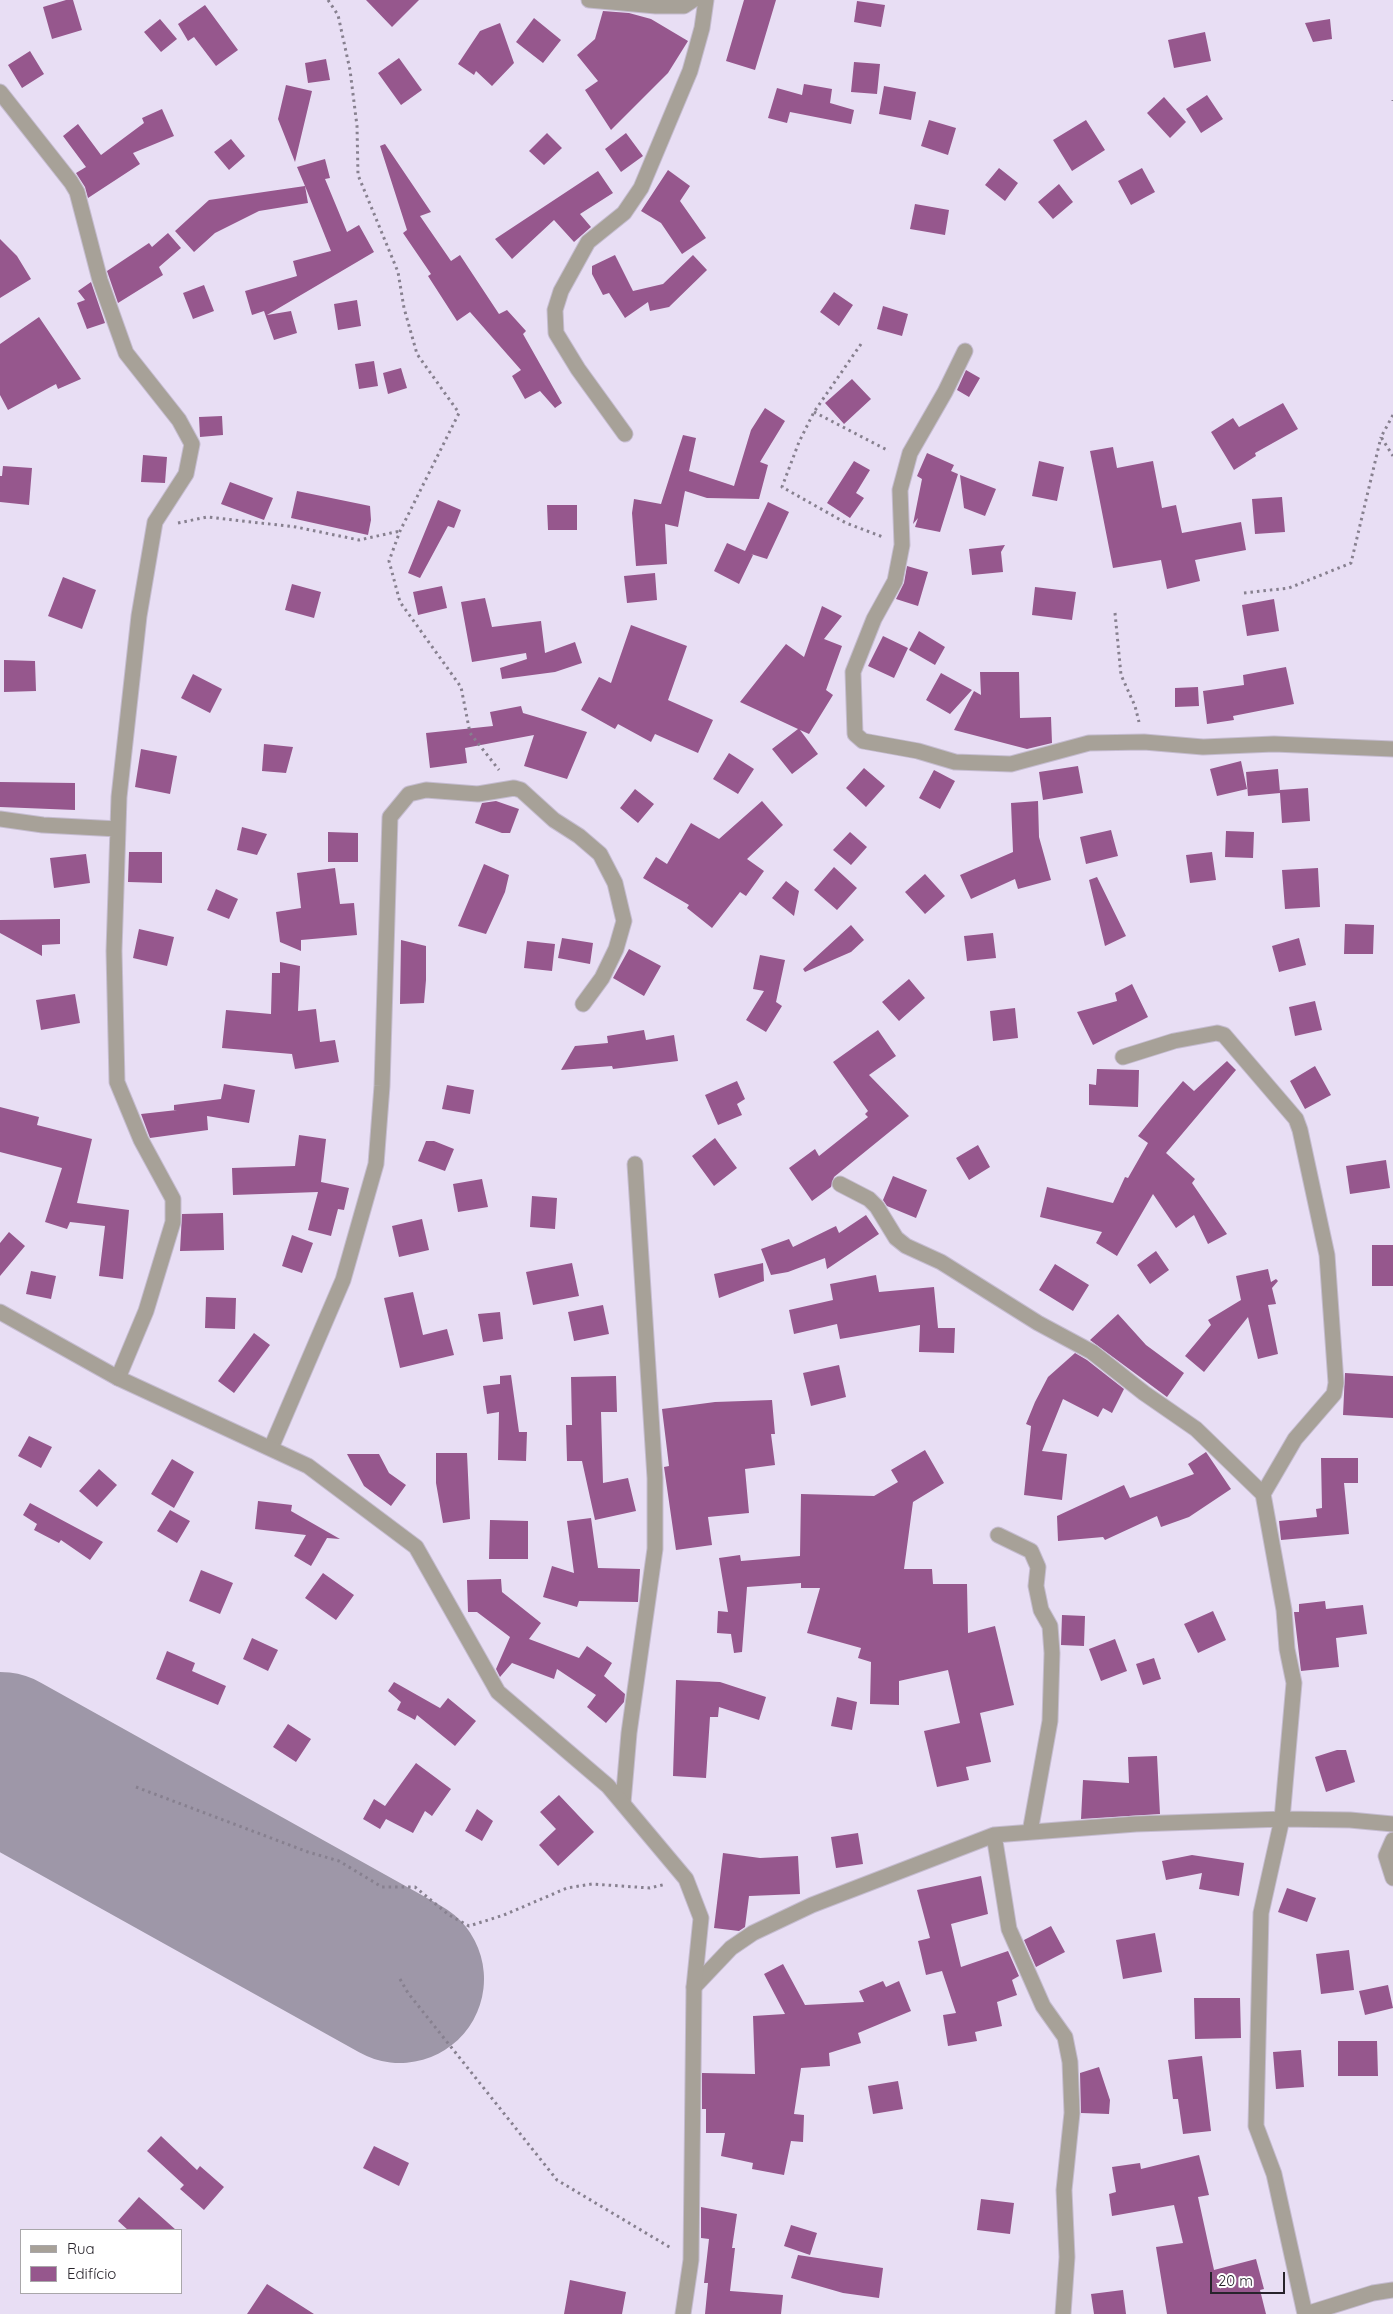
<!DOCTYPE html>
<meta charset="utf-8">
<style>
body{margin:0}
#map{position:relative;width:1393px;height:2314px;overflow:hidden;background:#e8def4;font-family:Quicksand,sans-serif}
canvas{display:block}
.legend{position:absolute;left:20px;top:2229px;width:162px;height:65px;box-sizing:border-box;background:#fff;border:1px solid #a9a7aa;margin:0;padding:6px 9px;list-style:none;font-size:15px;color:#27232b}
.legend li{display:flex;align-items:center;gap:10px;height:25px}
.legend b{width:25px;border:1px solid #a9a7aa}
.scale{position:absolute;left:1210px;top:2272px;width:75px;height:22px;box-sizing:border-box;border:2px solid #27232b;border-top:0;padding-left:6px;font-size:15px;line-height:18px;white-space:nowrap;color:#27232b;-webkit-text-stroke:4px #fff;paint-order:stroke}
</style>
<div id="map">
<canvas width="1393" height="2314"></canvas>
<ul class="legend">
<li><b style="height:6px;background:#a7a198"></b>Rua</li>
<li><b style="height:14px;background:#96578d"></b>Edifício</li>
</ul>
<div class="scale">20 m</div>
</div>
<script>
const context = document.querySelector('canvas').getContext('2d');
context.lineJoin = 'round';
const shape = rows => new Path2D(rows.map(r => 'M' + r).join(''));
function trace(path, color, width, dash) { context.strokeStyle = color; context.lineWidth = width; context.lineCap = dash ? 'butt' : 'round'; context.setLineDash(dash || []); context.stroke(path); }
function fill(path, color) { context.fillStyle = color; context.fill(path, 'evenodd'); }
trace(shape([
 [0,1756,400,1979]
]), '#9e97a8', 168);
fill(shape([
 [66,0,73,0,82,30,52,39,43,7],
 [366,0,419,0,392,27],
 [744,0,776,0,755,70,726,61],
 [857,1,885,5,881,27,854,22],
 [205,5,238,50,216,66,194,37,188,41,178,24],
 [603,11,629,13,651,19,688,41,668,73,611,130,585,90,598,81,577,55,595,39],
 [534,18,561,40,543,63,516,42],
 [160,19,177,39,161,52,144,32],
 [1330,19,1332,39,1313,42,1305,23],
 [500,23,514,63,492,86,476,71,474,75,458,64,480,31],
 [1205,32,1211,61,1174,68,1168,40],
 [30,51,44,74,22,88,8,65],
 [399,58,422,90,401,105,378,73],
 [326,59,330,80,308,83,305,63],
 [854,62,880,64,877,94,851,92],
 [804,84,832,89,830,103,854,110,851,124,790,112,787,123,768,118,777,88,802,95],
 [286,85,312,91,295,162,278,119],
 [884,86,916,92,911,120,879,114],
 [1207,95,1223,119,1201,133,1186,109],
 [1164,97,1186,122,1170,138,1147,113],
 [162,109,174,136,133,153,140,164,88,198,85,187,76,173,86,167,63,136,78,124,101,155,144,123,142,118],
 [929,120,956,128,948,155,921,146],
 [1086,120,1105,150,1072,171,1053,140],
 [547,133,562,148,544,165,529,151],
 [626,133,643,156,621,172,605,149],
 [231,139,245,156,229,170,214,152],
 [385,144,431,212,420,216,451,261,460,255,499,314,507,310,526,331,523,334,562,403,555,408,540,391,525,399,512,376,521,370,470,312,457,321,428,276,431,274,403,233,407,230,380,146],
 [325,159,330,178,325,179,347,232,359,225,374,252,267,315,291,311,297,333,274,340,264,311,252,315,245,291,297,276,293,261,331,251,305,186,308,203,259,211,215,233,194,252,175,231,209,200,305,186,297,167],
 [999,168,1018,183,1005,201,985,185],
 [1142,168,1155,192,1131,205,1118,181],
 [668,170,690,186,680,201,706,238,682,254,661,223,641,211],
 [598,171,613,193,580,214,591,227,574,242,554,220,512,259,495,239],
 [1059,184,1073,202,1053,219,1038,202],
 [915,204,949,210,945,235,910,229],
 [168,233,181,248,159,267,163,275,118,303,107,271,149,243,152,247],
 [0,239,17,256,31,279,0,298],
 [615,255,633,291,663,284,693,255,707,270,669,307,650,311,648,302,625,318,609,293,603,295,592,274,592,266],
 [91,282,105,323,87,329,77,303,85,300,78,291],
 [204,285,214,311,193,319,183,293],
 [834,292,853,305,839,326,820,312],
 [357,300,361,326,338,330,334,304],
 [883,306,908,314,902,336,877,329],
 [39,317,81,379,58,389,56,384,8,410,0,395,0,344],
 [374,361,378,386,359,389,355,364],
 [401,368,407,388,388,394,383,373],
 [966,370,980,378,969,397,957,390],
 [852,379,871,399,844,424,825,403],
 [1283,403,1298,429,1255,453,1256,456,1234,470,1211,432,1233,418,1239,427],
 [765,408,785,421,760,462,768,465,759,499,707,498,685,491,678,527,665,524,667,564,636,566,632,513,634,499,661,504,683,435,696,438,689,471,734,486,751,430],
 [222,416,223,435,200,437,199,417],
 [1113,447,1117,468,1153,461,1162,508,1176,505,1182,533,1241,522,1246,550,1195,560,1200,581,1167,589,1161,560,1113,568,1090,451],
 [927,453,954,465,951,471,958,474,940,532,915,527,918,518,913,524,922,479,917,476],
 [143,455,167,457,165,483,141,482],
 [854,461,870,470,856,493,864,498,850,518,827,503],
 [1039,461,1064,467,1057,501,1032,496],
 [3,466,32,468,29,505,0,502,0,476,2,476],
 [960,475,996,489,985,516,964,508],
 [230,482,273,498,264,520,221,504],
 [297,491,370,506,371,520,368,535,291,518],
 [1282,497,1285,532,1255,534,1252,499],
 [438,500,461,510,454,528,448,526,420,578,408,573],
 [768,502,789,512,767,559,751,554,753,555,739,584,714,571,727,543,745,551],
 [547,505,577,505,577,530,548,530],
 [1005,545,1001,552,1003,572,972,575,969,549],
 [907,566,928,572,918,606,896,599,904,583],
 [655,573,657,600,627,603,624,576],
 [63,577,96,590,82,629,48,616],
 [292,584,321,592,314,618,285,610],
 [442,586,447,608,418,615,413,592],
 [1035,587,1076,592,1072,620,1032,615],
 [485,598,492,627,541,621,545,653,575,642,582,663,555,672,502,679,500,668,527,659,526,653,472,662,461,602],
 [1274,599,1279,631,1247,636,1242,605],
 [822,606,842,616,824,639,842,646,826,690,833,695,809,734,800,730,818,754,792,774,772,749,798,729,740,702,786,644,804,657],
 [631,625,687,646,668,700,713,720,698,753,655,734,651,742,618,724,615,729,581,710,599,677,611,683],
 [919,631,945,647,935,665,909,650],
 [883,636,908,648,894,678,868,666],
 [4,660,35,661,36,691,4,692],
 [1286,667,1294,704,1233,716,1234,720,1207,724,1203,691,1244,685,1243,675],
 [980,672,1019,672,1020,718,1051,717,1052,743,1027,749,954,730,974,691,981,695],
 [941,673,972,690,950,714,926,700],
 [193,674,222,689,210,713,181,698],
 [1198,687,1199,706,1175,707,1175,688],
 [521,706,523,713,587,732,567,779,524,766,534,735,465,748,467,763,430,768,426,733,493,726,490,712],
 [264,744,293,747,286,773,262,771],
 [141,749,177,756,170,794,135,787],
 [729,753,754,769,738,794,713,779],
 [1241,761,1247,789,1217,796,1210,769],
 [1078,766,1083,793,1043,800,1039,772],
 [864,768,885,786,866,807,846,788],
 [1278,769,1280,792,1280,790,1308,788,1310,821,1282,823,1280,793,1248,796,1246,772],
 [934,770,955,781,940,809,919,798],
 [0,782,75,783,75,810,0,807],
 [635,789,654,804,638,823,620,808],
 [496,801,519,809,510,833,502,833,475,823,482,803],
 [762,801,783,825,747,859,764,871,746,896,740,892,712,928,687,908,689,905,643,878,656,857,667,864,691,823,719,839],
 [1038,801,1039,837,1051,880,1018,889,1015,879,971,899,960,875,1013,852,1011,803],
 [242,827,267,834,257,855,237,850],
 [1111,830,1118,856,1086,864,1080,837],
 [1226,831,1254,832,1253,858,1225,857],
 [328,832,358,833,358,862,328,862],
 [850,832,867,847,851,865,833,850],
 [129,852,162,852,162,883,128,882],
 [1212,852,1216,880,1190,883,1186,855],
 [86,854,90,883,54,888,50,858],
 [484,864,509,875,505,892,486,934,458,926],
 [834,867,857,888,837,910,814,890],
 [335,868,340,904,354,903,357,935,301,940,301,951,280,942,276,912,301,908,297,873],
 [1318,868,1320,907,1285,909,1282,870],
 [925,874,945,896,925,914,905,892],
 [1097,877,1126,936,1105,946,1089,880],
 [786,881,799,891,794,916,772,898],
 [216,889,238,899,229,919,207,910],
 [60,919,60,944,42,945,42,956,0,933,0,920],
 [1345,924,1374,925,1373,954,1344,954],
 [851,925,864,940,851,952,805,972,803,969],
 [139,929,174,937,167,966,133,958],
 [993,933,996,958,967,961,964,936],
 [562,938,593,943,590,964,558,958],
 [1299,938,1306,965,1279,972,1272,946],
 [401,940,426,946,426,980,424,1003,400,1004],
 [527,941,555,944,552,971,524,968],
 [629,949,661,966,644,996,613,978],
 [760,955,785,960,776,1002,782,1006,766,1032,746,1020,764,991,753,989],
 [280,962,300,966,298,1011,316,1009,320,1042,335,1040,339,1062,295,1069,292,1054,222,1048,226,1010,271,1014,272,973,280,973],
 [909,979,925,998,899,1021,882,1002],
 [1132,984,1148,1017,1093,1045,1077,1012,1117,1001,1115,993],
 [75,994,80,1023,41,1030,36,1000],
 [1315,1001,1322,1030,1295,1036,1289,1007],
 [1015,1008,1018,1038,993,1041,990,1011],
 [644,1030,646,1040,674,1035,678,1061,613,1069,612,1066,561,1070,575,1046,608,1043,607,1036],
 [878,1030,896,1056,869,1075,909,1116,834,1177,831,1187,812,1201,789,1168,815,1149,819,1156,868,1117,865,1114,868,1111,833,1062],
 [1227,1061,1236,1070,1166,1153,1195,1179,1192,1183,1227,1234,1208,1244,1194,1215,1176,1228,1153,1194,1117,1256,1096,1243,1102,1232,1040,1217,1047,1187,1113,1203,1125,1177,1128,1178,1148,1143,1138,1136,1161,1107,1183,1081,1194,1091],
 [1315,1066,1331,1095,1305,1109,1290,1081],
 [1097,1069,1139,1070,1138,1107,1089,1105,1089,1084,1096,1085],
 [737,1081,745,1099,737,1104,742,1115,718,1125,705,1095],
 [224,1084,255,1090,249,1123,207,1116,208,1130,150,1138,141,1114,177,1110,174,1110,174,1105,221,1099],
 [447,1085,474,1090,470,1114,442,1109],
 [0,1107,39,1117,37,1125,92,1139,77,1203,129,1210,123,1279,99,1276,105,1226,70,1222,67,1229,45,1222,62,1168,0,1152],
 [299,1135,326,1139,321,1182,349,1188,344,1210,338,1209,331,1236,308,1230,318,1192,233,1195,232,1168,295,1166],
 [715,1138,737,1168,714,1186,692,1156],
 [426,1141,434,1141,454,1149,445,1171,418,1161],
 [978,1145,990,1167,969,1180,956,1158],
 [1386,1160,1390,1188,1350,1194,1346,1166],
 [893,1176,927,1190,916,1218,887,1206,883,1200],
 [482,1179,488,1207,458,1212,453,1184],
 [532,1196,557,1198,555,1229,530,1227],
 [223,1213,224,1250,180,1251,182,1214],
 [866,1215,879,1234,827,1269,825,1258,788,1272,771,1275,761,1249,789,1239,793,1247,836,1226,839,1233],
 [422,1219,429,1250,399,1257,392,1226],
 [9,1232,25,1246,0,1276,0,1243],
 [292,1235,313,1243,302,1273,282,1266],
 [1372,1245,1393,1245,1393,1286,1372,1286],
 [1156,1251,1169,1270,1150,1284,1137,1265],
 [572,1263,579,1296,533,1305,526,1272],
 [763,1263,764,1281,719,1298,714,1274],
 [1055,1264,1089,1285,1073,1311,1039,1290],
 [1268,1269,1271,1282,1276,1279,1278,1281,1272,1288,1276,1304,1268,1305,1278,1354,1258,1359,1248,1317,1204,1372,1185,1356,1211,1325,1208,1320,1241,1300,1236,1276],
 [31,1271,56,1276,51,1299,26,1294],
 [876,1275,879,1292,934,1287,938,1328,955,1328,954,1353,919,1352,920,1325,840,1339,837,1324,794,1334,789,1310,833,1300,830,1284],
 [413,1292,423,1335,447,1329,454,1355,400,1368,384,1298],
 [206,1297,236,1298,235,1329,205,1328],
 [603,1305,609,1334,574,1341,568,1312],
 [500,1312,503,1339,483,1342,478,1314],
 [1118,1314,1146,1345,1184,1373,1167,1397,1090,1340],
 [254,1333,270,1345,234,1393,218,1381],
 [1075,1353,1087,1360,1124,1389,1112,1413,1103,1408,1098,1417,1063,1399,1042,1451,1067,1454,1062,1500,1024,1495,1031,1426,1026,1424,1035,1402,1048,1377],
 [839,1365,846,1397,811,1406,803,1373],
 [1345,1373,1393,1376,1393,1418,1343,1415],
 [511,1375,519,1432,527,1432,526,1461,498,1460,499,1412,487,1414,483,1386,500,1384,500,1376],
 [616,1376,617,1412,601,1412,603,1483,628,1478,636,1511,595,1520,582,1461,567,1461,566,1425,572,1425,571,1377],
 [772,1400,775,1434,771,1434,775,1465,745,1469,749,1513,708,1517,712,1545,676,1550,664,1467,669,1466,662,1409,715,1402],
 [29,1436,52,1447,41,1468,18,1456],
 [925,1450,944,1483,913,1502,904,1569,932,1569,933,1584,967,1584,968,1633,995,1626,1014,1705,980,1713,991,1762,966,1767,969,1780,937,1787,924,1731,960,1723,948,1670,899,1681,899,1705,870,1704,871,1662,858,1658,861,1648,807,1633,820,1588,801,1588,801,1583,747,1587,742,1652,734,1653,731,1634,717,1633,718,1611,728,1612,719,1558,740,1555,741,1561,800,1556,801,1494,874,1496,898,1482,891,1470],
 [1206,1452,1231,1489,1189,1517,1161,1527,1157,1516,1105,1540,1103,1537,1058,1541,1057,1516,1124,1485,1130,1498,1194,1474,1188,1464],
 [436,1453,467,1453,470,1519,443,1523,436,1483],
 [347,1454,379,1454,389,1473,406,1485,391,1506,364,1486],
 [1321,1458,1358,1458,1358,1483,1344,1483,1349,1534,1281,1540,1279,1521,1317,1517,1316,1509,1322,1508],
 [172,1459,194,1472,174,1508,151,1494],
 [99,1469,117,1485,97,1507,79,1491],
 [258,1501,292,1505,291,1511,340,1539,327,1538,311,1566,294,1556,306,1535,255,1529],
 [30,1503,103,1542,90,1560,61,1540,59,1543,34,1530,37,1524,23,1515],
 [170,1510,190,1521,177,1543,157,1531],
 [591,1518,598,1568,640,1569,638,1602,579,1601,577,1607,543,1597,552,1566,574,1573,567,1521],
 [490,1520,528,1521,528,1559,489,1559],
 [201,1570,233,1583,220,1614,189,1601],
 [323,1573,354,1595,336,1620,305,1598],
 [501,1579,502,1592,541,1623,529,1639,579,1658,587,1646,612,1663,604,1676,625,1694,624,1702,606,1723,587,1707,596,1695,557,1669,554,1679,512,1663,500,1677,496,1669,510,1637,477,1612,468,1612,467,1580],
 [1325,1601,1326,1609,1363,1605,1367,1634,1336,1638,1339,1667,1301,1671,1294,1612,1299,1612,1299,1604],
 [1213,1611,1226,1640,1198,1653,1184,1624],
 [1062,1615,1085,1616,1084,1646,1061,1645],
 [252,1638,278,1650,268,1671,243,1659],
 [1115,1639,1127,1671,1101,1681,1089,1649],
 [167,1651,195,1663,192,1671,226,1686,218,1705,156,1679],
 [1154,1658,1161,1679,1143,1685,1136,1664],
 [676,1680,720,1682,766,1697,759,1720,719,1707,718,1717,710,1717,706,1778,673,1776],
 [394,1682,440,1708,448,1698,476,1721,455,1746,417,1715,415,1720,397,1710,401,1702,388,1691],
 [837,1697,857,1702,852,1730,831,1726],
 [288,1724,311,1739,296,1762,273,1747],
 [1337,1750,1346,1750,1355,1782,1326,1792,1315,1757],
 [1157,1756,1160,1814,1081,1819,1083,1780,1129,1783,1128,1757],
 [416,1763,451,1789,432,1816,425,1811,413,1833,386,1819,380,1829,363,1819,374,1799,385,1806],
 [559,1795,594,1832,558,1866,539,1845,556,1829,540,1812],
 [477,1809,493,1821,482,1841,465,1831],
 [858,1833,863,1864,836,1868,831,1837],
 [723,1853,760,1858,798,1856,800,1894,749,1896,745,1927,739,1931,714,1928],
 [1192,1855,1244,1863,1239,1896,1199,1889,1202,1873,1166,1880,1162,1861],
 [981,1876,988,1914,951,1924,961,1967,1008,1951,1019,1976,1012,1980,1017,1995,997,2002,1002,2026,975,2032,977,2041,948,2046,943,2015,956,2013,942,1971,926,1975,918,1941,930,1938,917,1890],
 [1287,1888,1316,1898,1307,1922,1278,1912],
 [1051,1926,1065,1952,1036,1967,1024,1940],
 [1155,1933,1162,1972,1123,1979,1116,1940],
 [1349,1950,1354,1990,1321,1994,1316,1954],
 [783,1964,805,2005,864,2002,859,1991,883,1981,886,1987,899,1981,911,2011,858,2033,861,2043,829,2053,830,2066,801,2068,794,2114,804,2115,803,2142,791,2141,784,2175,752,2169,753,2163,721,2156,725,2133,706,2133,706,2109,702,2109,702,2073,755,2074,753,2016,785,2014,764,1974],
 [1388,1985,1393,2008,1365,2015,1359,1991],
 [1194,1998,1240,1998,1241,2038,1195,2039],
 [1338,2041,1377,2041,1378,2076,1338,2076],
 [1301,2050,1304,2087,1276,2089,1273,2052],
 [1202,2056,1211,2131,1183,2134,1178,2099,1173,2099,1168,2060],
 [1099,2067,1110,2100,1109,2114,1081,2113,1080,2073],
 [898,2081,903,2109,873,2114,868,2086],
 [161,2136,197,2170,200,2166,224,2187,204,2210,180,2189,184,2185,147,2151],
 [374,2146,409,2163,399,2186,363,2168],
 [1199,2155,1209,2195,1198,2197,1214,2270,1256,2259,1264,2289,1260,2290,1266,2314,1167,2314,1156,2247,1183,2243,1174,2205,1112,2216,1109,2194,1116,2192,1112,2167,1140,2163,1141,2169],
 [139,2197,176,2230,128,2230,118,2221],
 [981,2199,1014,2203,1010,2234,977,2230],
 [701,2207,737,2214,732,2248,735,2248,730,2291,783,2295,781,2314,705,2314,708,2283,704,2283,709,2239,701,2238],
 [791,2225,817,2233,810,2255,784,2246],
 [798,2255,883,2268,879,2298,843,2293,791,2278],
 [570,2280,626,2292,622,2314,564,2314],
 [267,2284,314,2314,247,2314],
 [1123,2290,1126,2314,1094,2314,1091,2294]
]), '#96578d');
const minor = shape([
 [589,0,656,6,684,6,693,0],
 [0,92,71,182,77,192,100,280,126,353,179,420,192,444,186,474,155,522,139,616,119,797,114,951,117,1082,141,1140,173,1199,173,1222,146,1311,118,1378],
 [965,351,945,392,910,453,900,490,902,545,895,581,874,619,853,672,855,734,863,741,918,751,955,762,1011,764,1089,743,1144,742,1203,747,1274,744,1393,749],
 [625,434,578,369,556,333,555,310,561,291,588,242,624,213,641,188,690,71,702,28,706,0],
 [0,819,43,825,118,829],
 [1123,1057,1174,1041,1217,1033,1224,1035,1296,1119,1300,1130,1327,1255,1336,1383,1334,1394,1295,1439,1263,1494],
 [840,1184,869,1199,877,1207,896,1238,906,1246,941,1262,1038,1323,1092,1352,1144,1393,1196,1429,1263,1494,1284,1610,1287,1649,1294,1683,1282,1819,1261,1913,1256,2126,1274,2174,1305,2314],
 [271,1448,343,1280,376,1164,382,1086,390,817,409,794,426,790,478,794,514,788,521,790,554,820,579,836,600,854,615,883,624,921,616,949,602,978,583,1004],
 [998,1535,1031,1551,1038,1567,1036,1586,1041,1610,1050,1626,1052,1653,1050,1721,1030,1832],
 [623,1803,629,1733,655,1549,655,1478,635,1164],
 [994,1835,1009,1929,1043,2006,1065,2037,1070,2062,1072,2113,1064,2190,1067,2257,1063,2314],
 [1393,1840,1386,1856,1393,1878],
 [694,1987,731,1948,753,1933,812,1905,994,1835,1136,1824,1282,1819,1350,1820,1393,1824],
 [1306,2314,1373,2293,1393,2290]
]);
const tertiary = shape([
 [0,1312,118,1378,308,1466,416,1547,498,1692,608,1786,686,1879,701,1918,694,1987,691,2260,683,2314]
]);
trace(minor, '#c5bcd0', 17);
trace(tertiary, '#c5bcd0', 17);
trace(shape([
 [328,0,338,15,350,70,357,126,358,175,398,272,404,308,417,354,459,413,400,531,389,561,400,602,461,687,470,733,499,770],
 [1393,100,1393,101],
 [861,344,814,412,799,442,782,487,846,523,883,537],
 [814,412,889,451],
 [1393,415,1381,437,1393,456],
 [178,523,207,517,296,527,359,540,400,531],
 [1244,593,1289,588,1351,563,1381,437],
 [1115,613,1121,675,1135,706,1139,722],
 [136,1787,308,1852,339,1861,382,1887,415,1887,449,1915,469,1926,504,1915,567,1888,592,1884,650,1888,666,1884],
 [400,1979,408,1993,557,2180,671,2248]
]), '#87808f', 3, [2.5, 4]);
trace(minor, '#a7a198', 15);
trace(tertiary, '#a7a198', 15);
</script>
